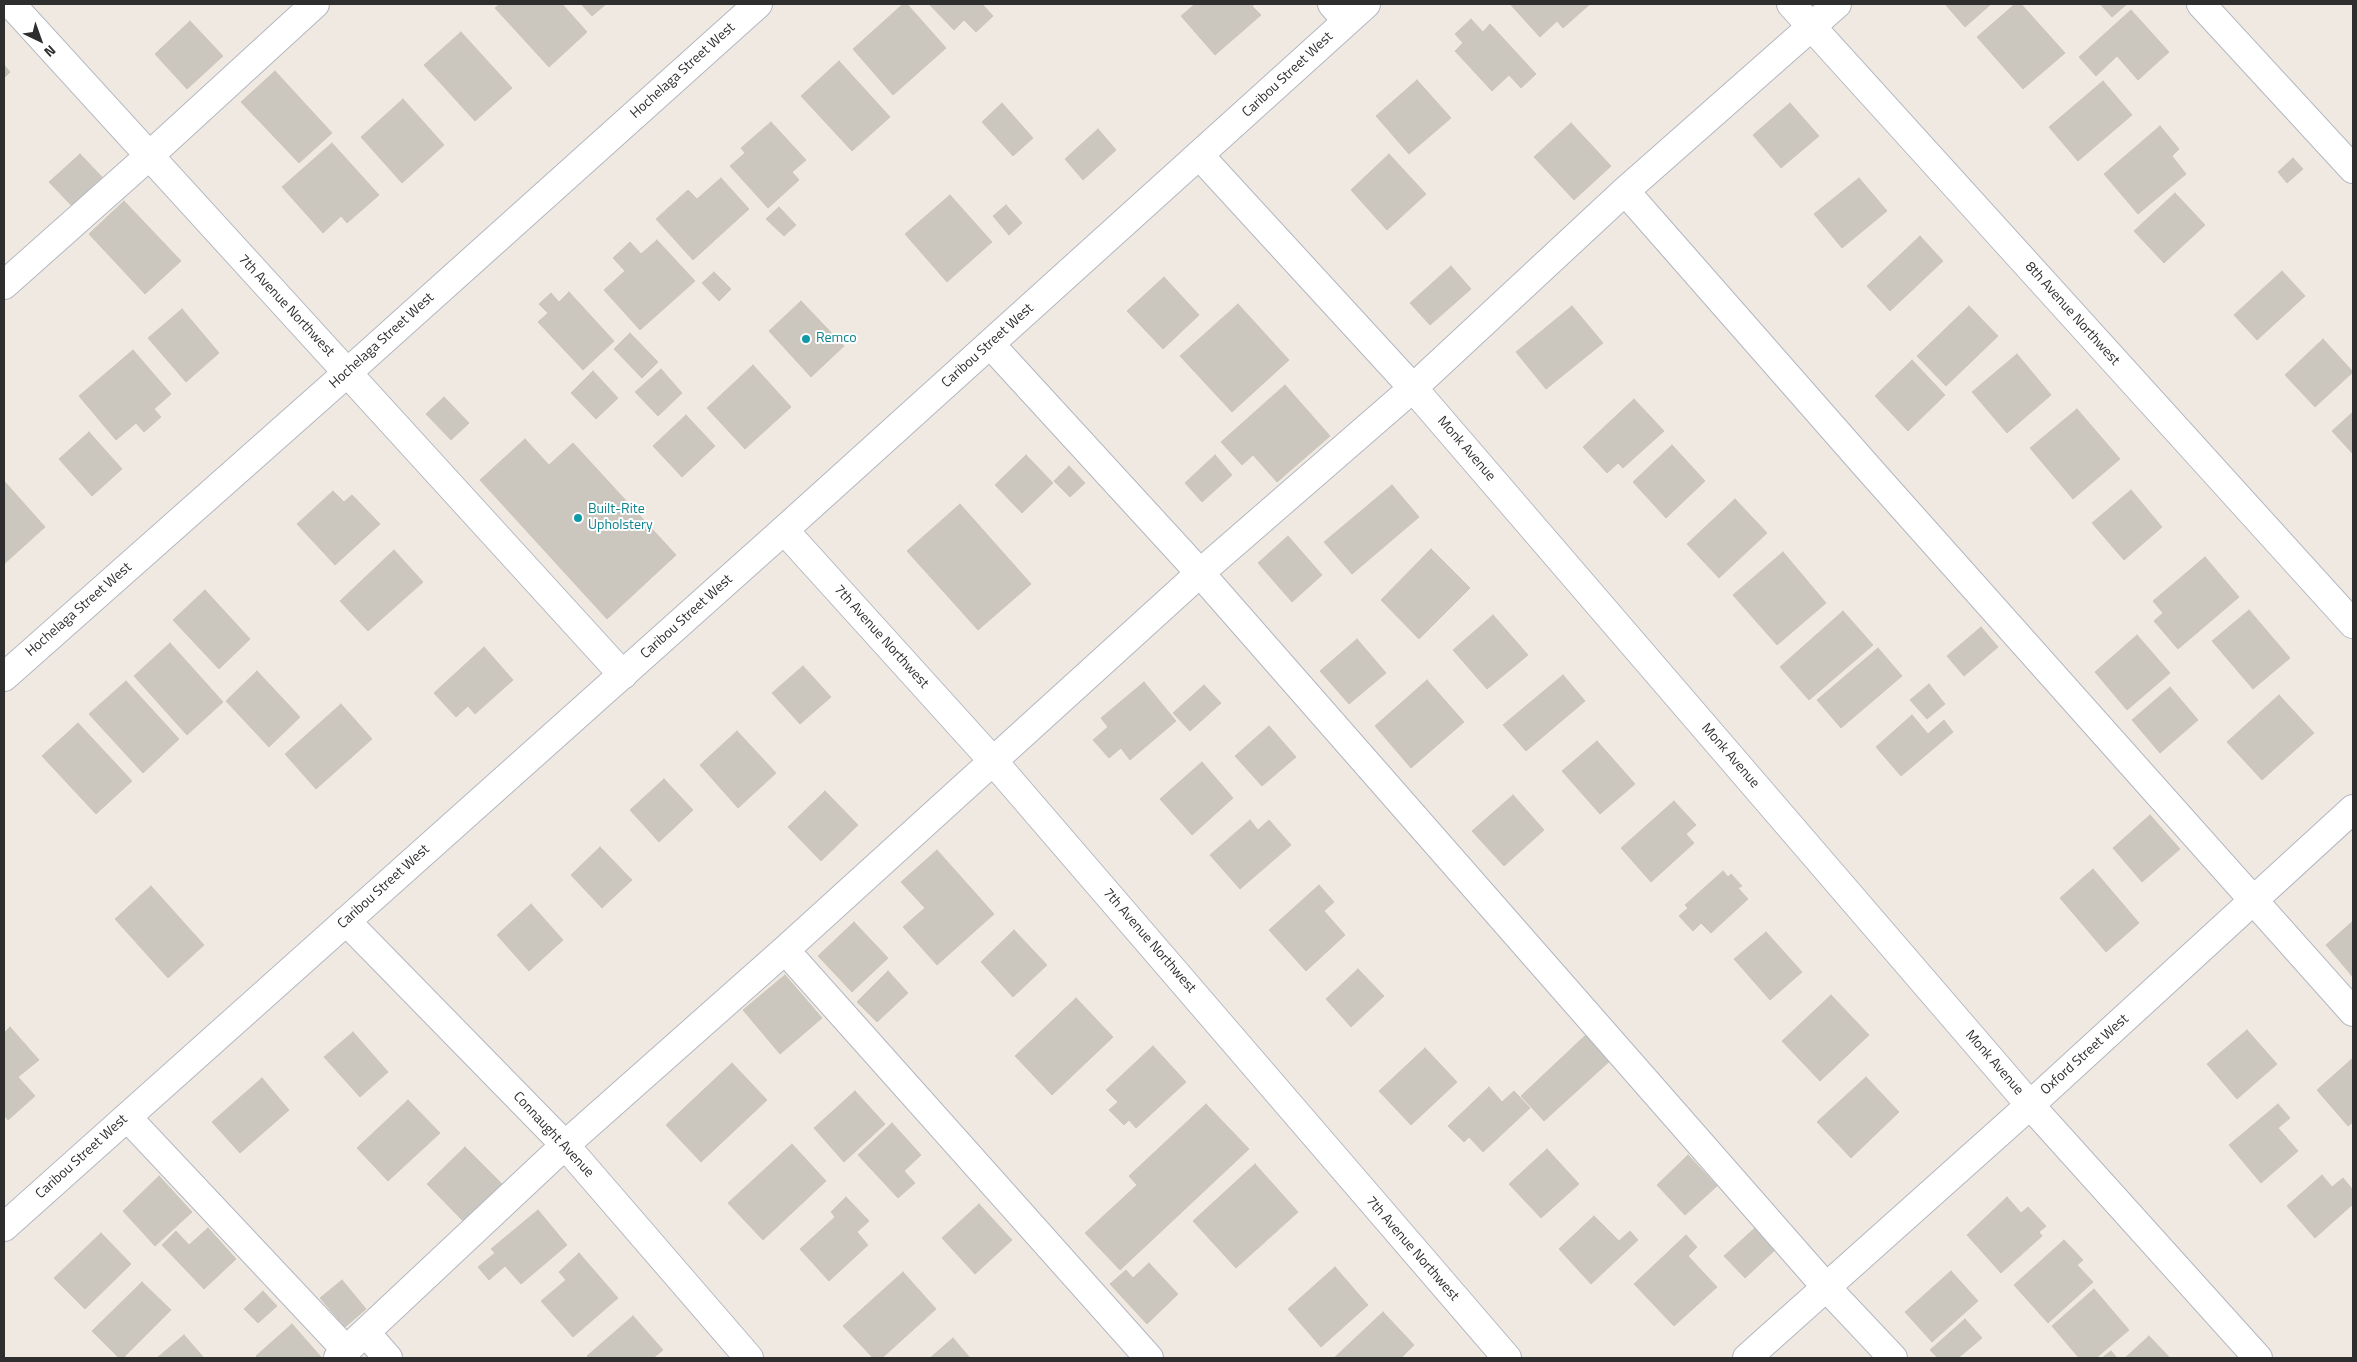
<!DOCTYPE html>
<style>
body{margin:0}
#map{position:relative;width:2357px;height:1362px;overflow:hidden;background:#efe9e1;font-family:"Titillium Web",sans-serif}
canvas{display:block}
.frame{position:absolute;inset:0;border:5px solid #2e2e2e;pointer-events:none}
.north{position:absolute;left:15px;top:15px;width:50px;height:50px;-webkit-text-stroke:4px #fff;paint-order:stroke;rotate:138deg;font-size:14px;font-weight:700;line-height:20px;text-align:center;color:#2e2e2e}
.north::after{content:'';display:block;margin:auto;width:18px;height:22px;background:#2e2e2e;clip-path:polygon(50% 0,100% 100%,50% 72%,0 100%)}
</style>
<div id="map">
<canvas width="2357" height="1362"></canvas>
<div class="frame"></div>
<div class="north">N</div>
</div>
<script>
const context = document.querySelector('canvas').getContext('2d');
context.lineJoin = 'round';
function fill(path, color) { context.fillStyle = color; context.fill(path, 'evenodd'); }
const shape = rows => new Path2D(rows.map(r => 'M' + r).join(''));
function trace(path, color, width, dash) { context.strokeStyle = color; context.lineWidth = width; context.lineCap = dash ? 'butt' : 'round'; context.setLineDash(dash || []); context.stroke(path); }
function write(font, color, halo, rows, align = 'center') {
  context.font = font + ' "Titillium Web",sans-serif'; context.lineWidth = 4; context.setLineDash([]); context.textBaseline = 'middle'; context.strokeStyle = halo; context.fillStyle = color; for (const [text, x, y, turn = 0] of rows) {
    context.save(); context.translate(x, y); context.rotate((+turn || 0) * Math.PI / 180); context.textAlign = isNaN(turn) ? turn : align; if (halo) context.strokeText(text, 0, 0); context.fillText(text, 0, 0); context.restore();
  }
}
const building = shape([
 [500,4,562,4,587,32,549,67,495,8,500,4],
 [581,4,606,4,592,16,581,4],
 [903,4,907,4,946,48,893,95,853,49,903,4],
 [929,4,982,4,993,16,976,32,964,20,954,30,929,4],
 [1195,4,1255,4,1252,6,1261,15,1215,55,1181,16,1195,4],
 [1510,4,1590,4,1563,28,1557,21,1540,37,1510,4],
 [1945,4,1991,4,1965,27,1945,4],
 [2015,4,2021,4,2065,53,2023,89,1977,37,2015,4],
 [2100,4,2127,4,2112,17,2100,4],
 [2131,10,2169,52,2138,80,2117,56,2096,76,2079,57,2131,10],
 [1471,19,1483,32,1490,24,1536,74,1521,88,1509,75,1492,91,1455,51,1463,43,1455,34,1471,19],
 [190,21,223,56,187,89,155,54,190,21],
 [461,32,512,88,475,121,424,65,461,32],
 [839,61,890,117,852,151,801,96,839,61],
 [4,65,10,72,4,78,4,65],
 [275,71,332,133,299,163,241,102,275,71],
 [1417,80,1451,118,1409,154,1376,116,1417,80],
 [2103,81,2132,115,2078,161,2049,127,2103,81],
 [403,99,444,145,402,183,361,137,403,99],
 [1002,103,1033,138,1013,156,982,122,1002,103],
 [1790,103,1819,136,1781,168,1753,135,1790,103],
 [771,122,806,160,792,172,799,180,768,208,730,166,745,153,741,148,771,122],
 [1571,123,1611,166,1574,200,1534,157,1571,123],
 [2160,126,2179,149,2172,156,2186,174,2138,214,2104,174,2160,126],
 [1098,129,1116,150,1083,180,1065,159,1098,129],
 [332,143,379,195,347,223,341,216,323,233,282,187,332,143],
 [80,154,102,177,72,206,49,182,80,154],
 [1389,154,1426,194,1387,230,1351,190,1389,154],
 [2293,158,2303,169,2287,183,2278,172,2293,158],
 [721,178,749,209,693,260,656,219,688,190,697,199,721,178],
 [1859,178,1887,211,1842,248,1814,214,1859,178],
 [2175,193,2205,225,2164,263,2134,231,2175,193],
 [950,195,992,242,947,282,905,234,950,195],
 [124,201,181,261,145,294,89,234,124,201],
 [1006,205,1022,223,1009,235,993,216,1006,205],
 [779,207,796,225,784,236,766,219,779,207],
 [1920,236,1943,261,1890,311,1867,286,1920,236],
 [657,240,695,281,640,330,604,290,625,271,613,258,630,242,641,254,657,240],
 [1451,266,1471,289,1430,325,1410,303,1451,266],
 [2282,271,2305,296,2257,340,2234,315,2282,271],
 [714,272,731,289,719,301,702,283,714,272],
 [1164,277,1199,315,1163,349,1127,311,1164,277],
 [569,292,614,341,583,370,538,322,548,313,539,304,551,293,559,302,569,292],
 [801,301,844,346,811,377,769,331,801,301],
 [1238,304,1289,360,1232,412,1180,356,1238,304],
 [1572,306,1603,343,1546,389,1516,352,1572,306],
 [1969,306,1998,336,1946,386,1917,356,1969,306],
 [182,309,219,353,186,382,148,338,182,309],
 [630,333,658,362,642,378,614,349,630,333],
 [2323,339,2353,372,2315,407,2285,375,2323,339],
 [133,350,171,394,154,409,161,417,144,432,136,423,116,440,79,396,133,350],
 [2017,354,2051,395,2007,433,1972,392,2017,354],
 [1912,360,1945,395,1908,431,1875,396,1912,360],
 [753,365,791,407,745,449,707,408,753,365],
 [661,369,682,393,658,416,635,392,661,369],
 [593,371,618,398,596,419,571,393,593,371],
 [1285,385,1330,436,1277,482,1253,455,1242,465,1221,442,1285,385],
 [444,397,469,423,451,440,426,414,444,397],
 [1634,399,1664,431,1623,468,1618,463,1607,473,1583,447,1634,399],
 [2077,409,2120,459,2073,499,2030,448,2077,409],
 [2353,412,2353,454,2332,431,2353,412],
 [686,415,715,446,682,477,653,446,686,415],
 [89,432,122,469,92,496,59,459,89,432],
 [525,439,549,465,573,443,676,555,607,619,480,480,525,439],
 [1672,445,1705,481,1666,518,1633,482,1672,445],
 [1026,455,1053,483,1022,513,995,485,1026,455],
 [1215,455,1232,475,1202,502,1185,483,1215,455],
 [1069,466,1085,483,1070,497,1054,481,1069,466],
 [4,481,45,527,4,564,4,481],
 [1392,485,1419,517,1352,574,1324,542,1392,485],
 [2131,490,2162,527,2124,560,2092,523,2131,490],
 [333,491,344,502,352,495,380,524,335,565,297,524,333,491],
 [1735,499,1767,533,1719,578,1687,544,1735,499],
 [960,504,1031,584,978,630,907,551,960,504],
 [1288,536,1322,575,1292,602,1258,563,1288,536],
 [1431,549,1470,588,1419,639,1381,600,1431,549],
 [394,550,423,582,368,631,340,601,394,550],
 [1783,552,1826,603,1777,645,1733,595,1783,552],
 [2205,557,2239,597,2178,649,2154,621,2163,613,2153,601,2205,557],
 [205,590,250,639,219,669,173,620,205,590],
 [2249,610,2290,658,2253,689,2212,641,2249,610],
 [1843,611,1873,645,1809,700,1780,667,1843,611],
 [1493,615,1528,655,1487,689,1453,650,1493,615],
 [1981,627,1998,647,1964,676,1947,656,1981,627],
 [2137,635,2170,673,2127,710,2095,672,2137,635],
 [1357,639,1386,673,1349,704,1320,671,1357,639],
 [170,643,223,702,187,735,134,676,170,643],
 [484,647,513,680,475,714,468,706,456,717,434,693,484,647],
 [1878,648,1902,676,1841,728,1817,700,1878,648],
 [803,666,831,697,800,724,772,693,803,666],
 [257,671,300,717,269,747,226,701,257,671],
 [1563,675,1585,701,1526,751,1503,725,1563,675],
 [1427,680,1464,722,1411,768,1375,726,1427,680],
 [126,681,179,739,143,773,89,714,126,681],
 [1144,682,1176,721,1130,760,1121,748,1109,758,1093,740,1108,727,1101,718,1144,682],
 [1929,684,1945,704,1927,719,1910,700,1929,684],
 [1204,685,1221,703,1190,731,1173,713,1204,685],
 [2170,687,2198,720,2160,753,2132,720,2170,687],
 [2279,695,2314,733,2262,780,2227,742,2279,695],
 [341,704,372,739,316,789,285,754,341,704],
 [1912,715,1928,734,1944,720,1953,732,1901,776,1876,747,1912,715],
 [78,723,132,781,96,814,42,756,78,723],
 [1269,726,1296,757,1262,786,1235,756,1269,726],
 [737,731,776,773,738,808,700,765,737,731],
 [1597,741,1635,784,1600,814,1562,771,1597,741],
 [1202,762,1233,798,1192,835,1160,799,1202,762],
 [664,779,693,810,659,842,630,810,664,779],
 [825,791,858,825,821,861,788,827,825,791],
 [1513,795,1544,830,1504,866,1472,831,1513,795],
 [1674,801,1696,825,1686,834,1694,843,1651,882,1621,848,1674,801],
 [2150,815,2180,849,2142,882,2113,848,2150,815],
 [1250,820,1258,830,1269,820,1291,845,1240,889,1210,855,1250,820],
 [600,847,632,880,602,908,571,875,600,847],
 [937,850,994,914,937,965,903,927,925,908,901,882,937,850],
 [2093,869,2139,923,2106,952,2060,898,2093,869],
 [1723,871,1728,877,1731,874,1742,886,1738,888,1748,899,1711,933,1701,923,1693,931,1679,916,1688,908,1685,905,1723,871],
 [1319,885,1334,902,1324,911,1345,935,1306,971,1269,930,1319,885],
 [151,886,204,945,168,978,115,919,151,886],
 [531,904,563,940,529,971,497,935,531,904],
 [2353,921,2353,977,2326,945,2353,921],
 [854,922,888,958,852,992,818,956,854,922],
 [1014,930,1047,965,1013,997,981,962,1014,930],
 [1766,932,1802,972,1770,1000,1734,959,1766,932],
 [1358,969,1384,996,1351,1027,1326,999,1358,969],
 [888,971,908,993,877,1022,857,1002,888,971],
 [785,975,822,1018,780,1054,743,1010,785,975],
 [1831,995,1869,1035,1820,1081,1782,1041,1831,995],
 [1076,998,1113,1037,1052,1095,1015,1056,1076,998],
 [10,1027,39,1060,18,1077,35,1096,8,1120,4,1115,4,1033,10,1027],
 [2247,1030,2277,1064,2237,1099,2207,1064,2247,1030],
 [353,1032,388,1072,360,1097,324,1057,353,1032],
 [1589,1032,1613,1058,1544,1121,1521,1096,1589,1032],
 [1153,1046,1186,1082,1136,1128,1129,1120,1124,1125,1109,1110,1118,1102,1106,1090,1153,1046],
 [1425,1048,1457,1082,1411,1125,1379,1091,1425,1048],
 [2353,1058,2353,1122,2348,1126,2317,1090,2353,1058],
 [732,1063,767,1100,701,1162,666,1125,732,1063],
 [1866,1077,1899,1112,1851,1158,1817,1122,1866,1077],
 [262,1078,289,1110,240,1153,212,1122,262,1078],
 [1489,1087,1502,1102,1514,1091,1530,1108,1483,1152,1469,1137,1464,1142,1448,1126,1489,1087],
 [855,1091,885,1124,844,1162,814,1128,855,1091],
 [408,1100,440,1133,388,1181,357,1148,408,1100],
 [1206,1104,1249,1149,1120,1270,1085,1233,1137,1185,1129,1176,1206,1104],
 [2278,1104,2290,1118,2278,1128,2298,1151,2261,1183,2229,1145,2278,1104],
 [892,1123,921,1155,904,1171,915,1183,898,1198,858,1155,892,1123],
 [792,1144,826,1181,763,1240,728,1203,792,1144],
 [465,1147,505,1187,466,1224,427,1184,465,1147],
 [1547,1149,1579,1184,1541,1218,1509,1184,1547,1149],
 [1688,1155,1717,1186,1685,1215,1657,1185,1688,1155],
 [1255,1164,1298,1212,1236,1268,1193,1221,1255,1164],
 [2322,1175,2332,1187,2343,1178,2353,1190,2353,1204,2315,1238,2287,1206,2322,1175],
 [159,1176,192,1212,155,1246,123,1211,159,1176],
 [846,1197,869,1221,857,1232,868,1245,829,1281,800,1249,835,1217,831,1212,846,1197],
 [2007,1197,2021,1213,2028,1207,2046,1226,2039,1232,2042,1236,2001,1273,1967,1235,2007,1197],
 [979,1204,1012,1240,975,1274,942,1238,979,1204],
 [538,1210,567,1245,521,1284,505,1266,489,1280,478,1267,495,1253,491,1249,538,1210],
 [1594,1216,1619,1241,1630,1231,1638,1240,1591,1284,1559,1249,1594,1216],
 [1756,1227,1776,1249,1745,1278,1724,1256,1756,1227],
 [208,1228,236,1259,204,1289,162,1245,176,1231,189,1245,208,1228],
 [101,1233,131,1264,85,1309,54,1278,101,1233],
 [1686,1235,1697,1247,1688,1256,1717,1287,1674,1326,1634,1284,1686,1235],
 [2064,1240,2083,1260,2077,1265,2093,1282,2048,1323,2014,1285,2064,1240],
 [579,1253,618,1298,573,1337,541,1301,566,1280,559,1272,579,1253],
 [1149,1263,1178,1294,1147,1324,1110,1284,1126,1270,1133,1278,1149,1263],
 [1335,1267,1368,1305,1321,1347,1288,1309,1335,1267],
 [1951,1271,1978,1301,1932,1342,1905,1312,1951,1271],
 [903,1272,936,1309,882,1358,873,1358,843,1326,903,1272],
 [342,1280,366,1309,345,1327,320,1298,342,1280],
 [142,1282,171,1310,123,1358,119,1358,92,1331,142,1282],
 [2094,1289,2129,1330,2096,1358,2079,1358,2052,1326,2094,1289],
 [263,1291,277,1306,258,1323,244,1309,263,1291],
 [1383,1312,1414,1345,1401,1358,1334,1358,1383,1312],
 [633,1316,663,1350,653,1358,589,1358,587,1356,633,1316],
 [1965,1319,1982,1338,1958,1358,1938,1358,1930,1350,1965,1319],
 [292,1324,321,1357,258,1358,256,1356,292,1324],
 [184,1335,204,1358,157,1358,184,1335],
 [2149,1336,2170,1358,2125,1358,2149,1336],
 [953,1338,970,1358,930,1358,953,1338],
 [2111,1351,2117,1358,2102,1358,2111,1351]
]);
fill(building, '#cbc7bf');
trace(building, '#cbc5ba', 1);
const minor = shape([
 [11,4,623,675],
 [1332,4,1347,21],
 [1791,4,2353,624],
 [2201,4,2353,169],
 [1200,156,1413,388,2030,1105,2258,1358],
 [1625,191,1869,469,2353,1012],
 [4,285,149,156,315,4],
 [990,344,1200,573,1826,1287,1893,1358],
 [784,530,993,761,1507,1358],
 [4,677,347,373,758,4],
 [346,921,565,1145,749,1358],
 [785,950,1149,1358],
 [127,1117,347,1351],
 [4,1227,784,530,1366,4],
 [366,1333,388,1358],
 [338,1358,565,1145,785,950,1200,573,1413,388,1625,191,1837,4],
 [1747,1358,2030,1105,2353,809]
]);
trace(minor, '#b4b7c1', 30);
trace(minor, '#fff', 28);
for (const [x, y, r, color] of [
 [806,339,5,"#0f9aa8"],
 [578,518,5,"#0f9aa8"]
]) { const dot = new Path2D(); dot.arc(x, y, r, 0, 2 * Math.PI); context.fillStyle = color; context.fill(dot); trace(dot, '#fff', 2); }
write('14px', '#2e2e2e', '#fff', [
 ["Hochelaga Street West",683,71,-42],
 ["Caribou Street West",1288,75,-43],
 ["7th Avenue Northwest",286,306,47],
 ["8th Avenue Northwest",2072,314,48],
 ["Hochelaga Street West",382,341,-42],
 ["Caribou Street West",988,346,-42],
 ["Monk Avenue",1466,449,49],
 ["Hochelaga Street West",79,610,-41],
 ["Caribou Street West",687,617,-42],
 ["7th Avenue Northwest",881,637,48],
 ["Monk Avenue",1730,756,49],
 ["Caribou Street West",384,887,-42],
 ["7th Avenue Northwest",1149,941,49],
 ["Oxford Street West",2085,1055,-42],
 ["Monk Avenue",1994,1063,49],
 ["Connaught Avenue",553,1135,47],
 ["Caribou Street West",82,1157,-42],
 ["7th Avenue Northwest",1412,1249,49]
]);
write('14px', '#0d838f', '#fff', [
 ["Remco",816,339],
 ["Built-Rite",588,510],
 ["Upholstery",588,526]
], 'left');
</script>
